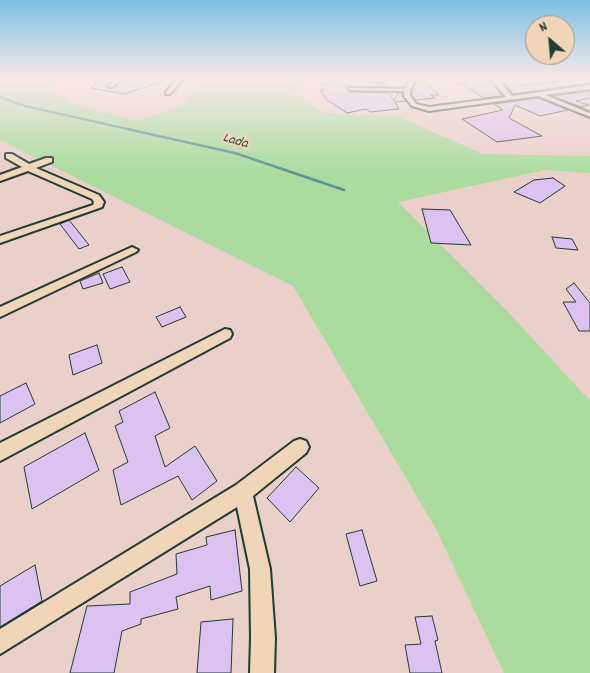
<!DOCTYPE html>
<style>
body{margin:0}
#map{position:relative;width:590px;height:673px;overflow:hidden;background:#ebcfc9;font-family:Dekko,sans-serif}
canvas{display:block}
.north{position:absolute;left:525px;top:15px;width:50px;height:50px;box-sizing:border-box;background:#f1d5b8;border:1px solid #9d9883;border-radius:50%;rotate:333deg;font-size:14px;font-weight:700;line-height:20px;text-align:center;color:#1f3d34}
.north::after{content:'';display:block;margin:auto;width:18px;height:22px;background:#1f3d34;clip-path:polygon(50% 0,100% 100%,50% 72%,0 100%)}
</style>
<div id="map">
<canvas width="590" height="673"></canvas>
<div class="north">N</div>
</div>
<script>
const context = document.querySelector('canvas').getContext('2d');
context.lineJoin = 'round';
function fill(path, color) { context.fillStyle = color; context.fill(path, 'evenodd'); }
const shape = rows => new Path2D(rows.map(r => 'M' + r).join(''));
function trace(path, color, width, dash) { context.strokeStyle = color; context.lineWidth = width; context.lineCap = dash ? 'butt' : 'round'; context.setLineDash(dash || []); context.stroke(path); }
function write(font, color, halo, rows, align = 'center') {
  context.font = font + ' Dekko,sans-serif'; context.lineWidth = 4.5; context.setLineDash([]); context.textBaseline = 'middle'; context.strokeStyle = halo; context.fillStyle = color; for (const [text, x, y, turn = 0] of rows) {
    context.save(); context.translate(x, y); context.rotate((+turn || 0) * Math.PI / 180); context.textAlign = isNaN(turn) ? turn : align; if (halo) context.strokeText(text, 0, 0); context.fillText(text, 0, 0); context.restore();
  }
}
fill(shape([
 [0,79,59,79,52,91,74,104,138,121,182,105,204,79,314,79,292,94,325,113,397,116,483,154,590,156,590,173,545,170,398,202,510,314,590,401,590,673,504,673,436,529,293,286,0,140]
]), '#a9dc9d');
trace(shape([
 [0,97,25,106,132,130]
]), '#599599', 2);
trace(shape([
 [127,129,235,153,344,190]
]), '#599599', 2.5);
const building = shape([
 [100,79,112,79,107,86,109,89,114,88,122,79,161,79,161,82,124,94,91,88,100,79],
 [355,79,368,79,370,83,383,82,386,87,349,86,347,89,350,92,389,93,394,101,398,93,402,93,406,101,395,102,399,109,370,112,366,109,347,113,327,100,320,90,324,90,321,83,333,83,332,80,355,79],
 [418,79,422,79,439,95,431,95,435,98,416,100,412,95,412,90,418,79],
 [453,79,489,79,502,96,484,98,453,79],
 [501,79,510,79,519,85,585,79,590,79,590,83,513,94,501,79],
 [590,91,590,98,576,101,589,105,581,107,552,96,590,91],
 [538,98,568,110,540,116,515,105,509,118,542,136,497,142,462,119,503,110,494,104,538,98],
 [553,178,565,186,540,203,514,192,534,180,553,178],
 [422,209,450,210,471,245,431,243,422,209],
 [69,220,89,245,79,249,60,224,69,220],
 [552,237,572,239,578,250,556,248,552,237],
 [122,267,130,282,110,289,103,274,122,267],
 [99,273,103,283,83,289,80,281,99,273],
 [574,283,590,303,590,331,579,331,563,302,576,302,566,289,574,283],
 [180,307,186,317,162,327,156,317,180,307],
 [97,345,102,363,73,375,69,355,97,345],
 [26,383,35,404,0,423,0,396,26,383],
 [155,392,170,428,155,436,165,467,195,446,217,481,192,500,178,476,121,505,113,470,128,462,115,426,123,422,119,411,155,392],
 [85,433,99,470,32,509,24,467,85,433],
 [296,467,319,488,290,522,267,498,296,467],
 [235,530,242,591,211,600,210,586,176,597,178,609,141,619,141,624,122,631,114,673,70,673,87,606,130,604,130,592,177,574,176,554,207,545,206,537,235,530],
 [362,530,377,581,360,586,346,534,362,530],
 [35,565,42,601,0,627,0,586,35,565],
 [432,616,438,640,435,641,442,673,410,673,405,645,421,644,415,617,432,616],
 [233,619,231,673,197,673,201,622,233,619]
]);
fill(building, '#dcc2f1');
trace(building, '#1f3d34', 1);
const lane = shape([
 [349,88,407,89,409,90,407,91,350,90,349,88]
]);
const street = shape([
 [114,79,120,79,113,87,109,87,114,79],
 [177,79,183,79,170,94,166,94,166,92,177,79],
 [410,79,416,79,410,90,410,96,416,104,429,107,506,97,491,79,498,79,512,96,590,85,590,89,545,95,590,113,590,117,538,96,429,111,412,106,404,96,404,90,410,79],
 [6,154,12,154,29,164,46,158,52,158,52,162,36,168,99,195,104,202,102,207,0,243,0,236,93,205,94,202,92,199,28,171,0,181,0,175,22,167,6,158,6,154],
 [132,247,138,250,136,252,0,317,0,307,132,247],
 [225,329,230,330,232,334,230,338,0,461,0,443,225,329],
 [300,439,306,441,309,447,306,453,253,496,270,569,275,638,274,673,250,673,251,638,250,569,237,507,0,654,0,629,236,485,294,441,300,439]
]);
trace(lane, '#1f3d34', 4);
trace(street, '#1f3d34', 4);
fill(lane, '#f1d5b8');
fill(street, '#f1d5b8');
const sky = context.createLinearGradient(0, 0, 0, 174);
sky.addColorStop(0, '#7ebfe3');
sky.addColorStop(0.45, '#f6e9e7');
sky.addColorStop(1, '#f6e9e700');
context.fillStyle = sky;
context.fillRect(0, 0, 590, 174);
write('italic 14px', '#294c45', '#f1d5b8', [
 ["Lada",235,142,16]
]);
</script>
